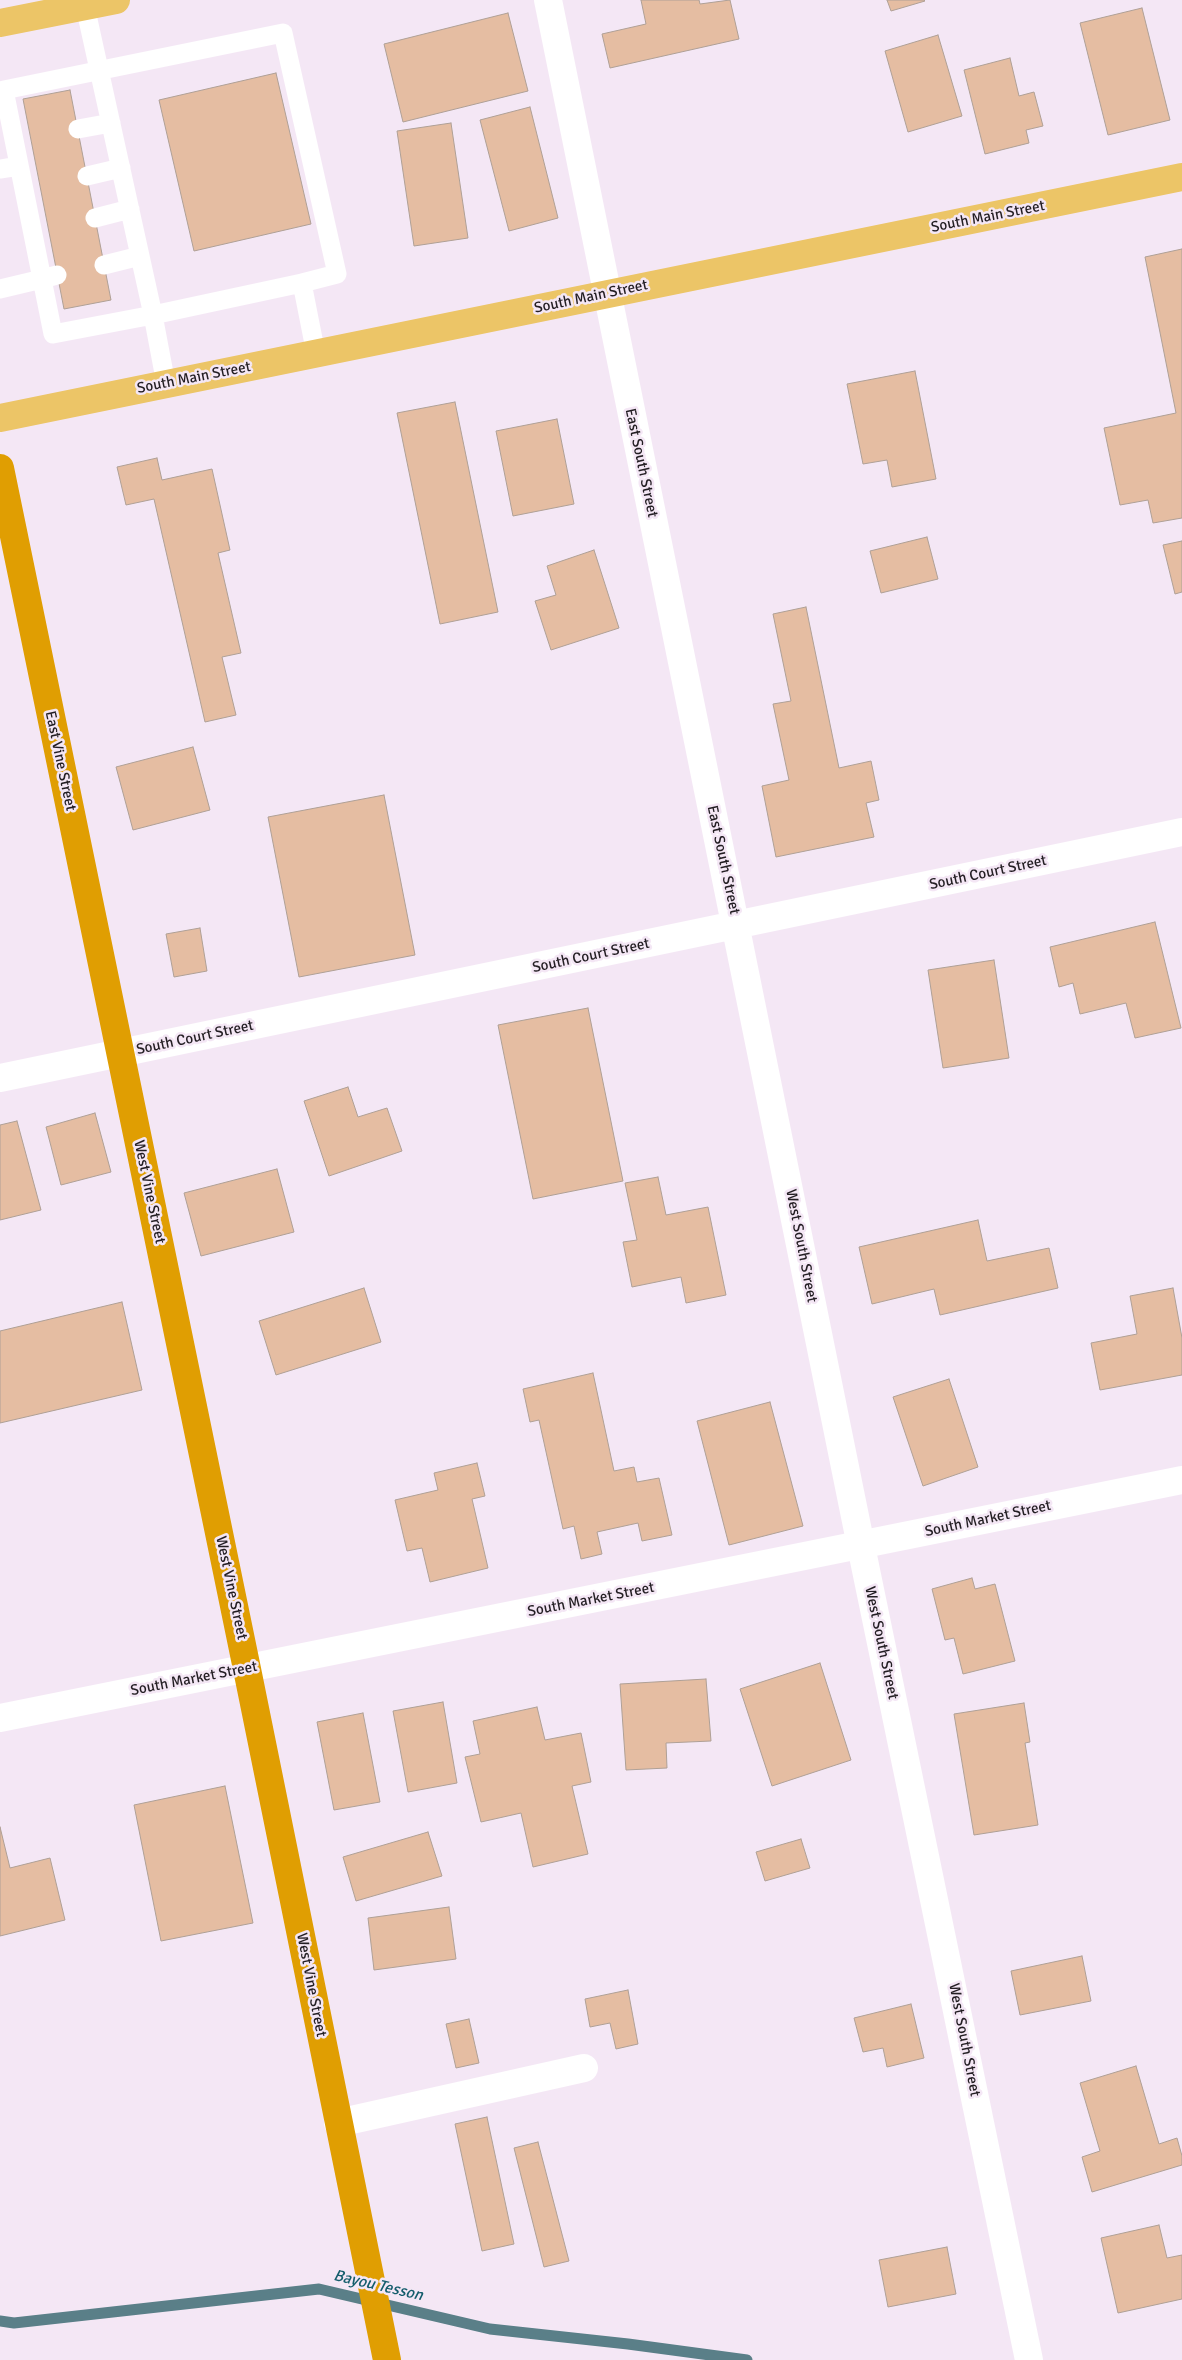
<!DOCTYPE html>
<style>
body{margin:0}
canvas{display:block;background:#f4e7f5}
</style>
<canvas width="1182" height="2360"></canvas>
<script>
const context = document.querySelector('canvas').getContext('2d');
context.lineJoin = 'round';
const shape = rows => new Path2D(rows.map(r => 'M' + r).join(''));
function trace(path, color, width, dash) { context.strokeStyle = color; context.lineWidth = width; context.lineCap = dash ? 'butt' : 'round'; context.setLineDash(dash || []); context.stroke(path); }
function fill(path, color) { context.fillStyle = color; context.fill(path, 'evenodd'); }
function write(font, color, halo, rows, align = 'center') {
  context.font = font + ' Signika,sans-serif'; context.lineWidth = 5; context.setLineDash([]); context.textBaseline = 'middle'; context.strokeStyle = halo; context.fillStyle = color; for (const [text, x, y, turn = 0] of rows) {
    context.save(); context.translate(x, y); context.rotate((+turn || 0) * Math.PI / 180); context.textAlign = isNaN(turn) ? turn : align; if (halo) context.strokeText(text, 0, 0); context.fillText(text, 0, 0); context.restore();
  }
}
trace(shape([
 [0,2321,14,2323,319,2289,490,2329,628,2344,747,2360]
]), '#5a7f88', 11);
const building = shape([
 [641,0,699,0,700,4,730,0,739,39,610,68,602,34,646,24,641,0],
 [887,0,924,0,925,1,891,11,887,0],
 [1142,8,1170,120,1108,135,1080,23,1142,8],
 [508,13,528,91,403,122,384,44,508,13],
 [938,35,962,116,908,132,885,51,938,35],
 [1010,58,1019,96,1034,92,1043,126,1026,130,1029,143,985,154,964,70,1010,58],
 [276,73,311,224,194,251,159,100,276,73],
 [70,90,111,300,64,309,23,99,70,90],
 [530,107,558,218,509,231,480,120,530,107],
 [451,123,468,238,414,246,397,131,451,123],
 [1182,249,1182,518,1153,523,1148,500,1120,505,1104,428,1176,413,1145,257,1182,249],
 [915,371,936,479,892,487,887,460,863,464,847,384,915,371],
 [455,402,498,612,440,624,397,413,455,402],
 [557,419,574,504,513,516,496,431,557,419],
 [157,458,162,480,212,469,230,550,218,553,241,653,222,657,236,715,205,722,154,499,126,505,117,467,157,458],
 [927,537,938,579,881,593,870,551,927,537],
 [1182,541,1182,592,1175,594,1163,545,1182,541],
 [594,550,619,628,551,650,535,601,556,595,547,566,594,550],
 [806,607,839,768,871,761,879,800,866,803,874,837,776,857,762,786,789,780,773,704,791,701,773,614,806,607],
 [193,747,210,810,133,830,116,767,193,747],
 [384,795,415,955,299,977,268,817,384,795],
 [1155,922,1181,1028,1135,1038,1126,1003,1080,1014,1073,983,1059,987,1050,947,1155,922],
 [200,928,207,971,174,977,166,934,200,928],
 [994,960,1009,1058,943,1068,928,970,994,960],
 [588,1008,623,1181,533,1199,498,1025,588,1008],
 [348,1087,358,1117,387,1108,402,1151,329,1176,304,1101,348,1087],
 [95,1113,111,1172,61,1185,46,1127,95,1113],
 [17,1121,41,1210,0,1220,0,1125,17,1121],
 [277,1169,294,1232,201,1256,184,1193,277,1169],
 [658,1177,666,1215,708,1207,726,1295,686,1303,681,1277,632,1287,623,1242,637,1240,625,1183,658,1177],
 [978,1220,987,1261,1049,1248,1058,1288,940,1315,934,1289,872,1304,859,1247,978,1220],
 [364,1288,381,1342,276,1375,259,1321,364,1288],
 [1173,1288,1182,1338,1182,1375,1100,1390,1091,1343,1137,1334,1130,1296,1173,1288],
 [122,1302,142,1390,0,1423,0,1331,122,1302],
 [593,1373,614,1471,634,1467,637,1482,659,1478,672,1535,642,1541,638,1523,597,1532,602,1554,581,1559,574,1526,563,1529,539,1420,530,1422,523,1389,593,1373],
 [949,1379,978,1467,923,1486,893,1397,949,1379],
 [770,1402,803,1526,729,1545,697,1421,770,1402],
 [477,1463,485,1496,472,1499,488,1568,430,1582,422,1548,407,1551,395,1500,438,1490,434,1473,477,1463],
 [972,1578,975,1589,995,1584,1015,1661,963,1674,954,1638,945,1640,932,1589,972,1578],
 [820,1663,851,1760,772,1786,740,1689,820,1663],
 [706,1679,711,1741,666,1743,667,1768,626,1770,620,1684,706,1679],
 [443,1702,457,1783,408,1792,393,1711,443,1702],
 [1024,1703,1030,1742,1025,1743,1038,1825,974,1835,954,1714,1024,1703],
 [537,1707,545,1740,581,1733,591,1782,572,1786,588,1854,533,1867,521,1813,481,1822,465,1757,480,1754,473,1721,537,1707],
 [363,1713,380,1802,334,1810,317,1722,363,1713],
 [225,1786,253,1923,161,1941,134,1805,225,1786],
 [0,1827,10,1868,50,1858,65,1920,0,1936,0,1827],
 [428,1832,442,1876,356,1901,343,1857,428,1832],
 [801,1839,810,1868,765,1881,756,1852,801,1839],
 [449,1907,456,1959,374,1970,368,1918,449,1907],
 [1082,1956,1091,2001,1020,2015,1011,1971,1082,1956],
 [628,1990,638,2044,616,2049,610,2023,590,2027,585,1999,628,1990],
 [911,2004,924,2058,887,2067,883,2048,863,2052,854,2018,911,2004],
 [469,2019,479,2063,456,2068,446,2024,469,2019],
 [1136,2066,1159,2144,1177,2138,1182,2156,1182,2165,1092,2192,1082,2157,1100,2151,1080,2083,1136,2066],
 [487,2117,514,2244,482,2251,455,2124,487,2117],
 [538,2142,569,2261,544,2267,514,2148,538,2142],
 [1159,2225,1167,2258,1182,2255,1182,2299,1118,2313,1101,2238,1159,2225],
 [947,2247,956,2294,888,2307,879,2260,947,2247]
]);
fill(building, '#e5bda2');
trace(building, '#afa096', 1);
trace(shape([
 [78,129,111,123],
 [0,169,19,166],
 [87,176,121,168],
 [95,218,130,209],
 [104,265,140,256],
 [57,275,42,279,4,90,283,33,337,274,302,283],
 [0,289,42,279,53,334,153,315,85,6],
 [166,384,153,315,302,283,316,354]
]), '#fff', 19);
trace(shape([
 [548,0,861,1546,1029,2360],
 [0,1078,1182,832],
 [0,1718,1182,1480],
 [338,2123,584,2068]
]), '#fff', 28);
trace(shape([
 [0,23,116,0],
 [0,418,1182,177]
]), '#ecc567', 28);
trace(shape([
 [0,468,247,1669,387,2360]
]), '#e09e02', 28);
write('15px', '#231e23', '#f4e7f5', [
 ["South Main Street",988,217,-11],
 ["South Main Street",591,297,-12],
 ["South Main Street",194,378,-11],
 ["East South Street",641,463,78],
 ["East Vine Street",60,761,78],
 ["East South Street",723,860,78],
 ["South Court Street",988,873,-12],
 ["South Court Street",591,956,-12],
 ["South Court Street",195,1038,-12],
 ["West Vine Street",149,1192,78],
 ["West South Street",801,1246,79],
 ["South Market Street",988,1519,-12],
 ["West Vine Street",231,1588,78],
 ["South Market Street",591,1600,-11],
 ["West South Street",881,1643,78],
 ["South Market Street",194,1679,-11],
 ["West Vine Street",311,1985,79],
 ["West South Street",964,2040,79]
]);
write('italic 16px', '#145d6c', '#f4e7f5', [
 ["Bayou Tesson",378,2286,13]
]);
</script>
